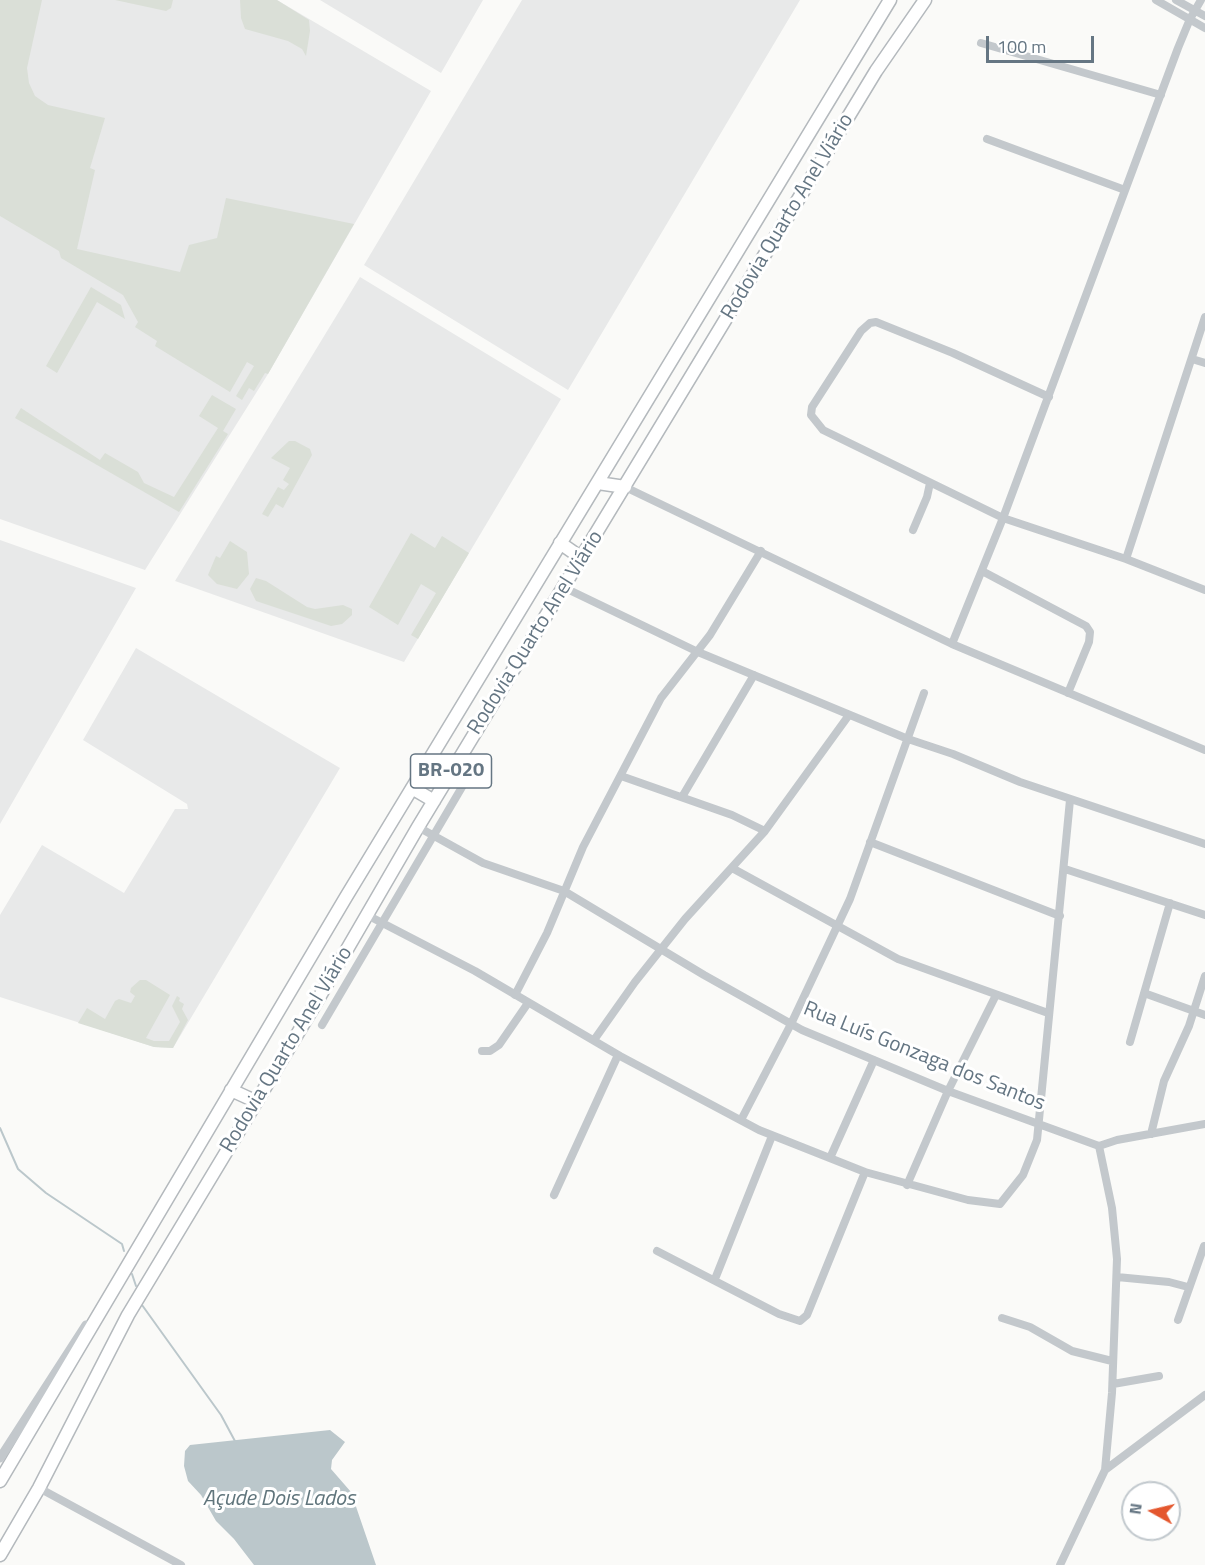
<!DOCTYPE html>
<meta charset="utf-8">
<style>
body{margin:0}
#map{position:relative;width:1205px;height:1565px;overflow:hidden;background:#fafaf8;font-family:"Titillium Web",sans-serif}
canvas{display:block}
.north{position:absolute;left:1121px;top:1481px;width:60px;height:60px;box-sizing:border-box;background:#fff;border:2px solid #c1c8cd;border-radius:50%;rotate:278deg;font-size:16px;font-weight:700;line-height:24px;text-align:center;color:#657683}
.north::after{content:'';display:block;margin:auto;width:21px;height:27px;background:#e4572e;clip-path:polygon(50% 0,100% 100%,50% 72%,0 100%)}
.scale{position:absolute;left:986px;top:36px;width:108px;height:27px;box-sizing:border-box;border:3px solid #657683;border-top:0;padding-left:8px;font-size:18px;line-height:21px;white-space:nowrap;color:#657683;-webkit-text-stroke:4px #fff;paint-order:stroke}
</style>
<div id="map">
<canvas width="1205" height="1565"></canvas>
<div class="north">N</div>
<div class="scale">100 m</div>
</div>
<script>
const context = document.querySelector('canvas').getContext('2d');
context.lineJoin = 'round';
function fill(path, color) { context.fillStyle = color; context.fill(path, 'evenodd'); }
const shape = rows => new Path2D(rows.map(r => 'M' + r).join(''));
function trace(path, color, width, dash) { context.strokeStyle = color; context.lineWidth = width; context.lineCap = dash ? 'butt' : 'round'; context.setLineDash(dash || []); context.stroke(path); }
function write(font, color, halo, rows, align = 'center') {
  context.font = font + ' "Titillium Web",sans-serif'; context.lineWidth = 6; context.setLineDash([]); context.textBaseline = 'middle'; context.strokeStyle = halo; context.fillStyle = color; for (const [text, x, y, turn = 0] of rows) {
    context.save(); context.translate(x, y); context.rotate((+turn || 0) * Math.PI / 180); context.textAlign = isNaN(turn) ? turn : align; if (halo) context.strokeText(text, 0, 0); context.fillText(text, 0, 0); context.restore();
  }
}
fill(shape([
 [0,0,277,0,431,91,268,374,145,570,0,519],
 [320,0,483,0,441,73],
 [522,0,800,0,568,390,364,265],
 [360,277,561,399,404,662,175,581],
 [0,540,136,588,0,824],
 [136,648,340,768,173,1048,154,1047,0,997,0,915,42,845,124,893,175,809,188,809,187,804,83,740]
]), '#e8e9e9');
fill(shape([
 [0,0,42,0,27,68,29,83,35,96,48,105,105,118,90,168,95,170,77,249,180,272,189,245,217,238,226,198,354,224,268,374,265,373,254,391,249,388,242,400,236,396,254,366,247,362,230,392,155,346,157,341,135,327,138,322,123,295,61,258,59,251,0,216],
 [115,0,173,0,171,8,166,11],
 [240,0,277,0,309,20,310,31,306,56,302,49,288,41,245,29,241,18],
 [91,287,121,305,125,319,97,302,57,373,46,366],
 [212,395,236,409,223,431,228,434,179,512,15,418,21,408,100,460,105,453,138,472,144,483,174,497,218,428,199,416],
 [289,441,295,441,310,449,312,455,283,508,276,504,268,517,262,514,278,487,284,490,289,484,283,480,290,468,271,458],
 [411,533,435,548,442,536,469,553,418,639,411,635,436,593,421,584,398,625,369,607],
 [230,541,247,552,249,574,237,589,217,584,208,575,216,556,220,558],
 [256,578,266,581,307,607,315,609,343,605,352,609,352,615,342,624,331,626,256,601,250,589],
 [140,980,146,980,170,995,146,1038,154,1041,169,1041,180,1022,172,1006,177,996,180,998,179,1001,184,1004,182,1009,188,1020,173,1048,154,1047,78,1023,87,1008,105,1019,115,1001,119,999,131,1003,135,996,130,992,131,988]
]), '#dadfd7');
fill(shape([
 [330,1430,345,1442,332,1460,331,1469,351,1492,376,1565,254,1565,234,1539,216,1521,201,1495,188,1481,184,1466,185,1451,190,1445]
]), '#bbc7cb');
trace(shape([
 [0,1128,18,1169,46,1193,122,1244,124,1251],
 [132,1274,136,1286],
 [142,1305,221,1415,236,1443]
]), '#bbc7cb', 2);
const trunk = shape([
 [598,483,625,487],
 [560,543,583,559],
 [412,788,434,801],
 [231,1090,255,1101],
 [0,1481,346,897,890,0],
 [0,1555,39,1488,128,1315,313,1008,418,827,876,71,925,0]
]);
trace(trunk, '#b4b9bd', 15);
trace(shape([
 [1156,0,1205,28],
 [1176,0,1205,16],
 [981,43,1161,95],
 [987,139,1125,190],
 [1192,359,1205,363],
 [1049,397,953,353,876,322,870,323,861,331,812,407,811,415,823,430,1003,518,1126,559,1205,590],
 [625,487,952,644,1205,750],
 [913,530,927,497,930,483],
 [1126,559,1205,317],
 [982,571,1086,626,1090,632,1089,642,1068,693],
 [565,588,698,652,908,739,953,754,1020,782,1205,844],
 [952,644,1003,518,1178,48,1190,19,1201,0],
 [621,776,732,815,765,831],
 [682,797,754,675],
 [418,827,483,863,564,891,704,975,802,1030,948,1091,1099,1146,1112,1208,1117,1259,1112,1393,1105,1470],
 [870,842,1060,916],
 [732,868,898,959,1048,1013],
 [1065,869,1205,915],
 [367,915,475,971,620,1056,759,1130,865,1172,968,1200,1000,1204,1023,1175,1037,1140,1070,800],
 [1144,993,1205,1015],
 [515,995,547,933,583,847,661,698,710,635,761,551],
 [322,1025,475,765],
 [594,1040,635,982,685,919,765,831,849,715],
 [1130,1042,1170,903],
 [482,1051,490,1051,499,1045,528,1003],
 [741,1120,791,1024,850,899,924,693],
 [1151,1134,1164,1081,1189,1026,1205,976],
 [1099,1146,1117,1140,1205,1124],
 [830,1158,874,1060],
 [907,1185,948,1091,996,995],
 [554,1195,618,1055],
 [657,1251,779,1314,800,1321,807,1315,865,1172],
 [1117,1277,1169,1282,1188,1287],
 [715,1279,772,1136],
 [1002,1318,1030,1327,1072,1351,1112,1361],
 [1178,1320,1204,1246],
 [1113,1384,1159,1376],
 [39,1488,181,1565],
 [1060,1565,1105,1470,1205,1395]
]), '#c3c8cc', 8);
trace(shape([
 [0,1458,86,1325]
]), '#c3c8cc', 9);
trace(trunk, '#fff', 12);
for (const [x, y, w] of [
 [451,771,81]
]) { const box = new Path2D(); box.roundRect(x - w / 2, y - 17, w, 34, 4.5); context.fillStyle = '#fff'; context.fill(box); trace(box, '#657683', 1.5); }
write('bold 20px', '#657683', null, [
 ["BR-020",451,771]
]);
write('21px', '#657683', '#fff', [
 ["Rodovia Quarto Anel Viário",788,217,-59],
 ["Rodovia Quarto Anel Viário",536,633,-58],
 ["Rodovia Quarto Anel Viário",287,1050,-59],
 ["Rua Luís Gonzaga dos Santos",924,1057,22]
]);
write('italic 22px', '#60757c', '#fff', [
 ["Açude Dois Lados",279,1500]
]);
</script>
